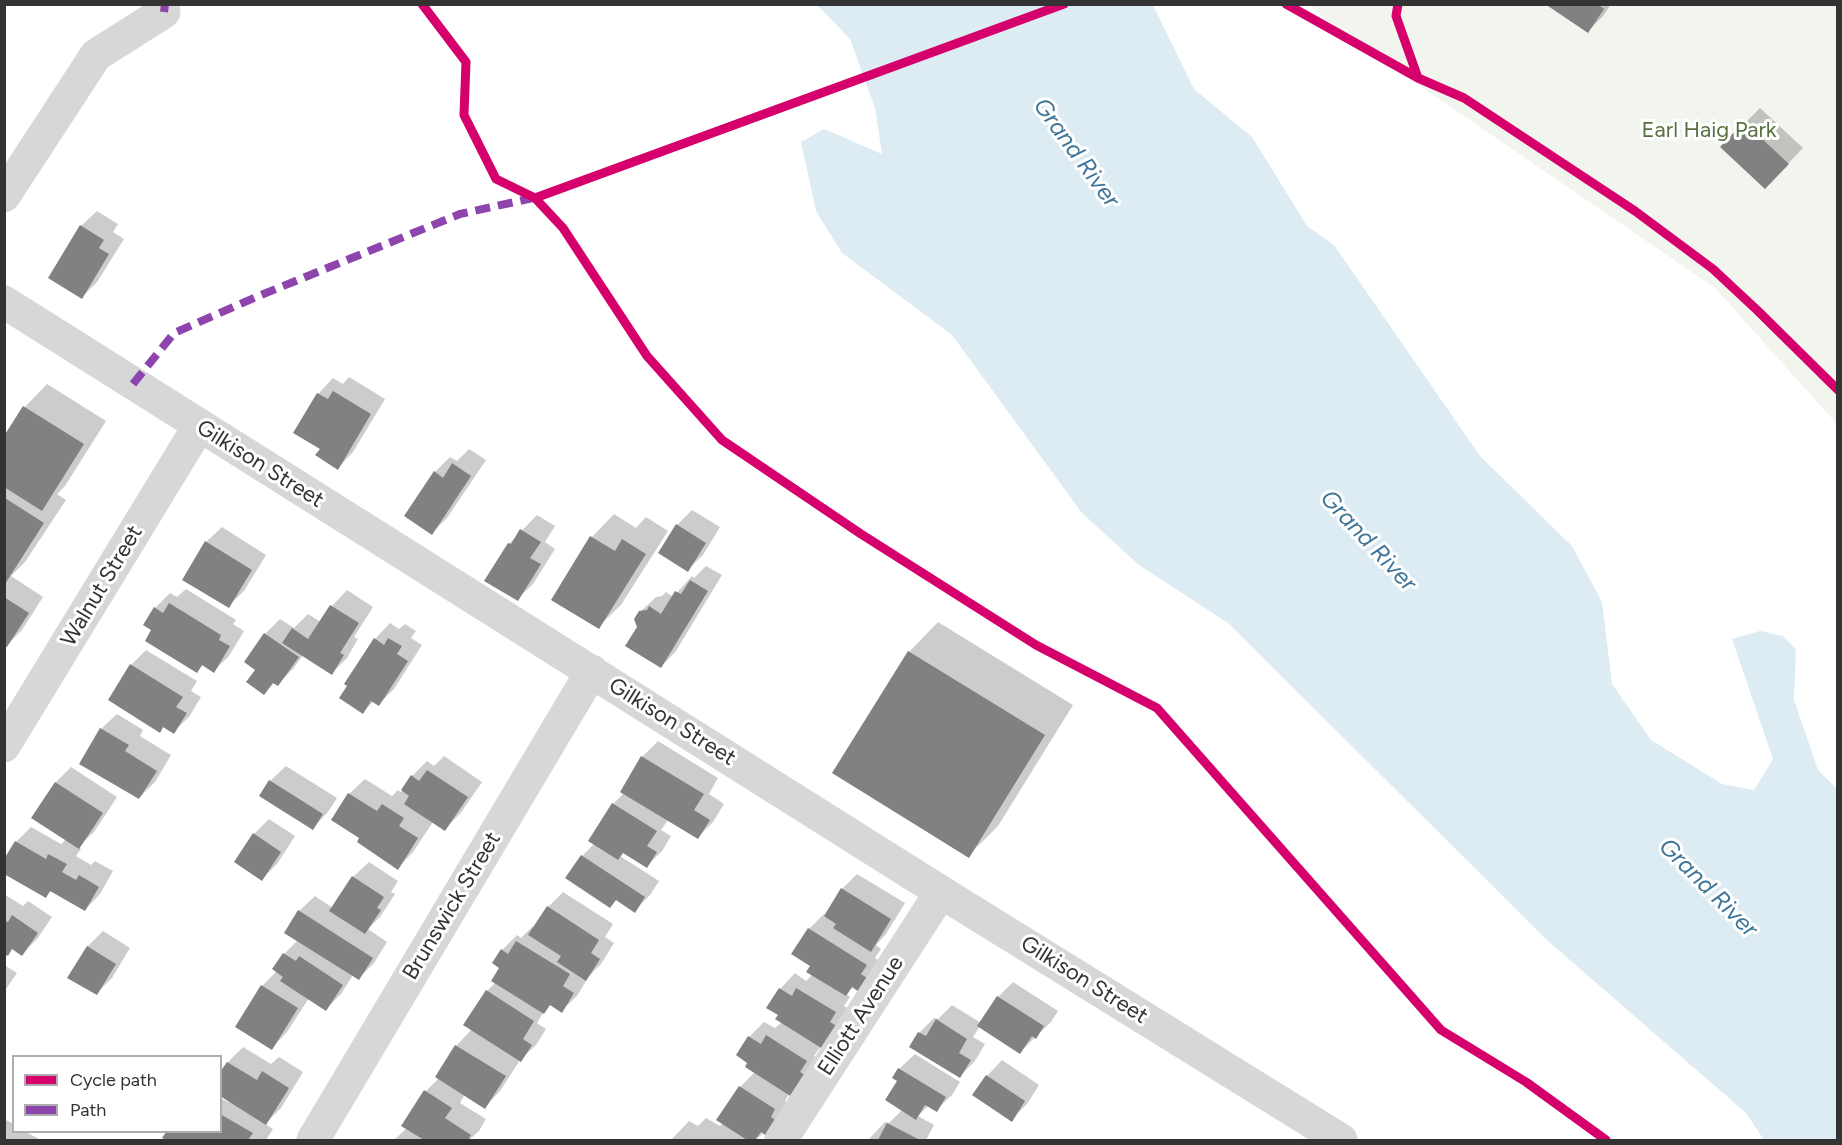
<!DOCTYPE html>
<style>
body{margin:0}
#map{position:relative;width:1842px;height:1145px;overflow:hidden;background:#fff;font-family:Figtree,sans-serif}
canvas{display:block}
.frame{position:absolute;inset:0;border:6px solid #333;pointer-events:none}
.legend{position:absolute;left:12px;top:1055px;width:210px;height:78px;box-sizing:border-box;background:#fff;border:2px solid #adadad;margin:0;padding:8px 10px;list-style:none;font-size:18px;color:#333}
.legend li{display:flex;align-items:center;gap:12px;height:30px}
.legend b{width:30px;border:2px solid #adadad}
</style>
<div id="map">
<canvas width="1842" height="1145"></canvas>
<div class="frame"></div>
<ul class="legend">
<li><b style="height:8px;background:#d6006c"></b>Cycle path</li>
<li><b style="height:8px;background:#8e44ad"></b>Path</li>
</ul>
</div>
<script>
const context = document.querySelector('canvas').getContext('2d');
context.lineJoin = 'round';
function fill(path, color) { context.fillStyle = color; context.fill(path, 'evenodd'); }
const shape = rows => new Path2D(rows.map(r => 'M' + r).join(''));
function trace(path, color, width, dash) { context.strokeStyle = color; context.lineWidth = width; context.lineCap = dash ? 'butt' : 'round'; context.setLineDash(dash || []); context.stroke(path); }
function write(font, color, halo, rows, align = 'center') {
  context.font = font + ' Figtree,sans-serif'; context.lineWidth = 6; context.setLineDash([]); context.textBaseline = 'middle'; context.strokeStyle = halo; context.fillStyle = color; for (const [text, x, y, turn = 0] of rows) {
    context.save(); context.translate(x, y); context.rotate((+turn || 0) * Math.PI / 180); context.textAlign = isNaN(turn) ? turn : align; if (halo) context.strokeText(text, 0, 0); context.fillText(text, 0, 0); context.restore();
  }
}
fill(shape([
 [1310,5,1837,5,1837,424,1715,288,1334,27]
]), '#f1f5ed');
fill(shape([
 [817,5,1153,5,1194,89,1252,137,1307,226,1334,245,1480,456,1572,546,1602,602,1612,684,1651,740,1722,784,1754,790,1773,759,1732,639,1760,631,1783,636,1796,650,1794,700,1818,770,1837,789,1837,1140,1764,1140,1746,1113,1548,941,1228,623,1139,565,1082,513,952,335,842,253,816,211,801,142,824,129,882,154,875,108,850,39]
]), '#ddebf3');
fill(shape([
 [1548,4,1611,4,1603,16,1588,31],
 [1760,108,1803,148,1780,172,1745,123],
 [97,211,118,224,113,232,124,239,97,282,82,297,81,226],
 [349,377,385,399,353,452,338,468,322,448,318,394,333,378,343,384],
 [47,384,106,421,65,486,57,494,66,500,25,562,11,576,43,597,22,630,7,645,4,644,4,439,25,407],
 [469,449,486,460,447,518,432,533,435,472,450,457,457,461],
 [692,510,720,527,703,555,687,570,677,525],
 [614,514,636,528,646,517,668,531,621,605,598,627,592,537],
 [537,515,555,526,545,542,555,549,533,584,517,599,509,544],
 [222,527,266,555,244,591,228,606,206,542],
 [706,566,722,575,676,651,661,667,639,627,640,612,656,597,662,596,666,592,673,597,692,576,694,578],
 [186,589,236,620,233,624,244,631,229,656,214,671,204,664,197,671,153,630,155,608,170,593,177,597],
 [347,590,373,607,354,637,358,639,347,658,332,673,303,655,293,669,278,684,275,682,264,693,257,669,265,634,280,619,294,628,308,614,321,622,332,606],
 [938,622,1073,705,998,826,968,856,834,773,909,652],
 [390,623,399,629,405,624,416,631,411,638,422,645,394,689,379,704,374,701,363,712,350,686,346,684,375,639],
 [146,650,197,681,191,691,201,697,189,717,173,732,164,726,160,731,131,665],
 [117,714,143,730,140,736,171,755,155,782,139,798,101,729],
 [658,741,718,778,709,794,724,804,713,822,698,837,668,820,661,830,671,836,662,851,647,866,624,852,620,856,659,881,650,895,634,911,617,899,610,906,567,878,582,856,595,843,591,840,613,804,624,793,622,792,642,757],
 [444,756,482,782,460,814,444,829,433,822,413,852,398,868,361,838,349,794,365,779,392,796,398,790,401,792,412,776,427,761,434,766],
 [286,766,337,798,328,812,313,828,270,781],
 [71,767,117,797,94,832,78,847,81,849,76,856,91,865,95,861,113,871,100,894,85,910,52,890,46,896,16,842,31,827,61,844,66,839,33,817,56,782],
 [269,819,295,836,277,864,262,879,254,834],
 [369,862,398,881,391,892,395,894,380,917,368,929,387,942,374,963,359,978,353,975,341,994,326,1009,309,998,287,1032,272,1048,237,1026,262,986,277,971,284,954,298,940,299,911,315,896,333,908,353,877],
 [857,874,905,903,886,934,876,945,881,949,875,958,881,962,874,974,853,987,846,994,850,997,844,1006,854,1012,821,1046,814,1056,822,1061,789,1094,785,1101,794,1107,755,1140,671,1140,689,1121,698,1126,706,1118,720,1126,723,1123,718,1120,740,1087,755,1072,749,1037,764,1022,775,1028,782,1022,780,989,795,973,806,981,813,974,809,929,824,914,826,915,842,889],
 [563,892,613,924,605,937,614,943,601,964,589,976,577,996,561,1011,551,1004,544,1011,537,1023,546,1029,536,1045,520,1060,500,1091,485,1107,465,1094,460,1103,486,1119,479,1131,469,1140,394,1140,407,1128,426,1091,439,1078,437,1077,456,1046,472,1029,487,991,496,982,501,967,502,950,517,935,521,938,533,926,535,928,548,907],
 [4,894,23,906,28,901,52,917,37,939,22,954,13,948,4,955],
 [103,931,130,948,112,978,96,994,88,946],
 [4,965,17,973,4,992],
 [1013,982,1058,1011,1051,1022,1020,1052,980,1026,973,1037,985,1044,975,1061,960,1076,919,1033,934,1018,938,1019,952,1005,981,1023,998,997],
 [243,1047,271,1064,279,1057,303,1072,281,1108,265,1124,273,1129,266,1140,170,1140,164,1137,167,1132,220,1132,220,1098,228,1102,230,1100,220,1075,228,1062],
 [915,1054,960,1082,952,1095,936,1110,929,1105,918,1116,934,1125,926,1140,868,1140,885,1122,889,1123,902,1110,899,1081,899,1069],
 [1002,1060,1039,1085,1027,1104,1011,1120,987,1076],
 [6,1120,14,1124,14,1132,26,1132,39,1139,38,1140,4,1140,4,1121]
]), '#0003');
fill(shape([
 [1545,4,1597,4,1604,9,1588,33],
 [1744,122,1789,164,1765,189,1720,147],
 [80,225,104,240,99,248,109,254,82,299,48,278],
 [333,391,371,414,338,470,315,455,320,449,293,433,317,393,328,399],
 [23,406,84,444,42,511,4,487,4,436],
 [452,463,471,476,432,535,404,516,434,471,443,478],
 [5,498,44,523,5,584],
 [676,524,706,543,688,572,658,553],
 [520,529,541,542,530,558,541,564,518,601,484,581,508,543,511,544],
 [590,536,615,551,622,539,646,554,599,629,551,600],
 [205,541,252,570,229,608,182,580],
 [690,580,708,591,661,668,625,646,637,627,634,619,639,611,647,610,649,606,661,614,675,591,681,594],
 [4,597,29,613,7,647,4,646],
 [169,603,221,635,219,640,230,646,214,673,202,665,197,673,145,641,151,630,143,625,154,607,163,613],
 [330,605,359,623,340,653,344,655,332,675,282,643,292,628,308,639],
 [264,633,299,657,278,686,273,683,264,695,246,682,255,670,244,662],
 [374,638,384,645,388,638,402,646,397,654,408,661,379,706,371,701,363,714,339,698,347,686,344,684],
 [908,651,1045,735,969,858,832,773],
 [130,664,183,697,176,707,187,713,174,734,163,727,160,733,108,700],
 [100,728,129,745,125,751,157,771,139,799,79,764],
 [641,756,704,794,694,810,710,820,698,839,620,792],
 [427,770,468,797,445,831,404,804,409,796,401,790,411,775,419,781],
 [269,780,323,814,313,830,259,796],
 [55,782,103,813,79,849,31,818],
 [348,793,377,811,382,804,404,818,399,826,418,838,398,870,357,842,359,838,331,820],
 [612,803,657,831,647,846,657,852,647,868,623,853,618,860,588,841],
 [253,833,281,852,262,881,234,862],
 [15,841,46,859,48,854,67,864,62,872,76,880,79,875,99,887,85,911,50,891,46,898,4,874,4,859],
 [581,855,645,897,635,913,616,900,610,908,565,878],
 [352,876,384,897,377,908,381,910,365,934,329,911],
 [841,888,891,919,871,952,833,928,836,924,824,916],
 [547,906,599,940,591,953,600,959,586,981,557,962,561,956,528,935],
 [298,910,373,958,359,980,284,933],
 [12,915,38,933,22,956,12,949,8,956,4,954,4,920,8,922],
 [808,928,867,965,861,974,867,978,859,992,852,987,846,996,806,972,810,966,791,954],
 [516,941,570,974,563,986,574,993,562,1013,550,1005,544,1014,491,981,499,968,492,963,501,949,508,954],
 [87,946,116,964,97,995,67,978],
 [283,953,296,961,299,956,343,985,326,1011,280,981,283,977,272,969],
 [261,985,298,1008,272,1050,235,1027],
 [779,988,792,996,796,988,836,1012,830,1022,840,1028,826,1051,775,1019,778,1015,766,1008],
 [486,990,534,1021,523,1039,532,1045,521,1062,463,1025],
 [997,996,1044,1026,1036,1039,1032,1036,1020,1054,977,1026],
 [936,1019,967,1039,959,1053,971,1060,960,1078,909,1047,918,1032,926,1036],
 [766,1035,807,1061,800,1072,808,1077,795,1099,745,1067,747,1063,736,1055,748,1036,761,1044],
 [455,1045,506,1076,485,1109,435,1077],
 [227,1062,257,1080,262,1071,289,1088,266,1125,220,1096,220,1072],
 [898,1068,946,1097,937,1112,925,1105,916,1120,885,1100,897,1081,892,1078],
 [986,1075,1025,1101,1012,1122,972,1095],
 [739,1086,775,1109,771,1117,780,1123,770,1138,761,1132,755,1140,747,1140,716,1120],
 [424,1090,452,1108,445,1118,471,1135,468,1140,424,1140,401,1126],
 [220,1114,253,1133,248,1140,167,1140,162,1138,166,1132,220,1132],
 [887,1123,920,1140,878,1140]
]), '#818181');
trace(shape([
 [4,196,96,55,164,12],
 [4,302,941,892,1341,1140],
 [4,746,199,426],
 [313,1140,592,671],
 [781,1140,941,892]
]), '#d7d7d7', 33);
trace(shape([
 [164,12,165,4],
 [133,384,174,333,261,295,460,214,533,198]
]), '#8e44ad', 8, [15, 8]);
trace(shape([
 [422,4,466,62,464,115,496,179,535,198,563,228,647,356,722,440,861,534,1036,645,1157,708,1441,1030,1526,1082,1606,1140],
 [1286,4,1418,78],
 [1398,4,1396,16,1418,78,1464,98,1635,211,1713,269,1758,311,1838,390],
 [535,198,1064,4]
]), '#d6006c', 9);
write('22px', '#56703f', '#fff', [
 ["Earl Haig Park",1709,131]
]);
write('22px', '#333', '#fff', [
 ["Gilkison Street",260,464,32],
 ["Walnut Street",102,586,-59],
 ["Gilkison Street",672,722,32],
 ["Brunswick Street",452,906,-59],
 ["Gilkison Street",1084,980,32],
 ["Elliott Avenue",861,1016,-57]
]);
write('italic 24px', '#3f7597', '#fff', [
 ["Grand River",1076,153,54],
 ["Grand River",1368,541,47],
 ["Grand River",1708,888,45]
]);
</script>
